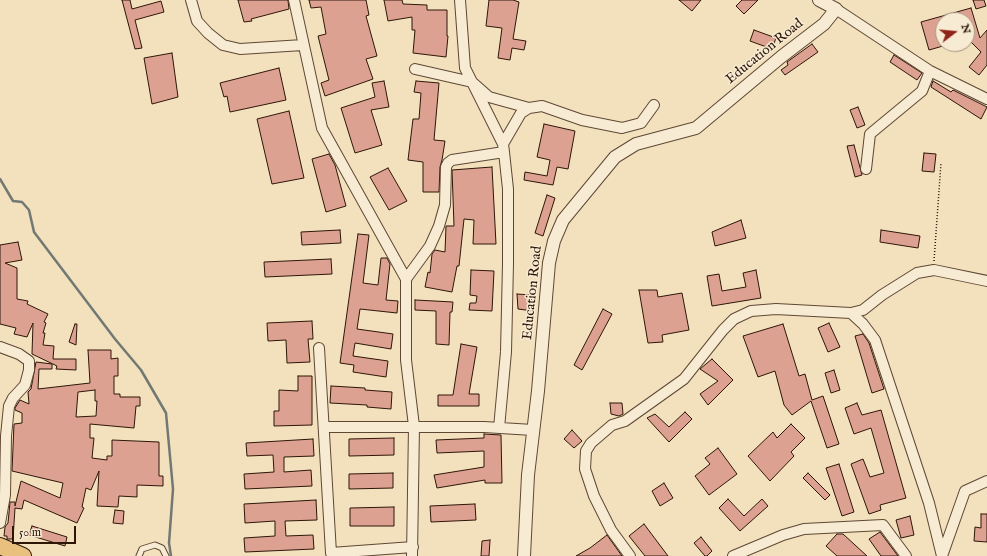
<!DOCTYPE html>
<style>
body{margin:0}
#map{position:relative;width:987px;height:556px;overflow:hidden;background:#f3e0bc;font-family:"IM FELL English",serif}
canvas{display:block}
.north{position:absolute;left:935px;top:12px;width:40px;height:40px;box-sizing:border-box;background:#f7ebd3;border:1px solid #a69682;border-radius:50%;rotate:74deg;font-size:11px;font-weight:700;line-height:16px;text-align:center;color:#2d1608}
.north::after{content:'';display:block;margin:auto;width:14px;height:18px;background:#8f2418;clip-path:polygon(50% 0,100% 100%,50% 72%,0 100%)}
.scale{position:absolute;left:12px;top:526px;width:64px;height:18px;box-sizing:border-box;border:2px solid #2d1608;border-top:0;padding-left:5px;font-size:12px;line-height:14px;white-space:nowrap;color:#2d1608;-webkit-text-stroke:3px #f7ebd3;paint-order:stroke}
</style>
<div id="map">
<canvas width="987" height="556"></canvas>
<div class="north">N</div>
<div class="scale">50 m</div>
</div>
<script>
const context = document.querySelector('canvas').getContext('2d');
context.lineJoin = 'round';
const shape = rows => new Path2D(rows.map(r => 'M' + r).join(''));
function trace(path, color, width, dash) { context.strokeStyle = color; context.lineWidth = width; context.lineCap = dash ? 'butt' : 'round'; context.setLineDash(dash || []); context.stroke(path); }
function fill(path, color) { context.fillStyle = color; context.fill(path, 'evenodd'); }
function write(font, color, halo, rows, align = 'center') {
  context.font = font + ' "IM FELL English",serif'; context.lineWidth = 3; context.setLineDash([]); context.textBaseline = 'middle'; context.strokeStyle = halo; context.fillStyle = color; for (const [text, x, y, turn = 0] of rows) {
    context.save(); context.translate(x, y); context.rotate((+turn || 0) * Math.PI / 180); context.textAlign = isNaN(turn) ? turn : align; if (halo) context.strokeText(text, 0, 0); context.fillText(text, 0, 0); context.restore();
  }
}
trace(shape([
 [0,179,13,201,22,202,29,210,34,232,115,339,141,370,166,413,173,489,169,543,171,556]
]), '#727873', 2.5);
const building = shape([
 [122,0,130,0,132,9,161,1,164,12,135,20,142,48,135,49,122,0],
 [238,0,288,0,289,9,251,19,252,21,244,22,238,0],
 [309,0,366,0,369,15,366,16,377,56,366,59,373,79,325,96,321,83,329,80,318,36,326,34,321,7,311,8,309,0],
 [384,0,402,0,403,4,427,5,427,10,447,10,447,36,448,36,446,57,413,53,415,30,412,30,412,17,388,21,384,0],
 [489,0,513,0,519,2,513,39,526,41,524,50,512,48,510,60,498,58,502,28,486,26,489,0],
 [679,0,701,0,692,11,679,0],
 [742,0,758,0,744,14,736,6,742,0],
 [973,0,984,0,986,6,976,9,973,0],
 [971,8,980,38,987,30,987,65,979,75,969,67,981,52,967,38,967,20,943,20,943,46,929,50,921,22,971,8],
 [754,30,776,38,772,49,750,41,754,30],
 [812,44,818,52,785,75,781,70,788,65,787,62,812,44],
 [172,53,178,97,152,104,144,58,172,53],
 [894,55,922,73,917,80,890,62,894,55],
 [279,68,286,100,230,112,227,96,224,97,220,83,279,68],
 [384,81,389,107,371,110,382,145,355,153,341,108,375,97,372,83,384,81],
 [416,81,439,83,434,140,445,141,442,160,440,167,439,192,423,192,423,162,408,160,413,119,419,119,421,93,414,92,416,81],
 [933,81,951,92,953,90,987,107,981,119,931,87,933,81],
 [858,107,865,125,857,128,850,110,858,107],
 [289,111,304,178,272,184,257,119,289,111],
 [544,124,575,131,568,169,557,167,553,185,524,180,525,172,547,176,550,160,537,157,544,124],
 [854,145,862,175,855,177,847,146,854,145],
 [924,153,936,154,934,172,922,171,924,153],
 [329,154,335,165,346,206,326,212,312,159,329,154],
 [492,167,496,244,473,244,474,220,464,219,459,266,457,266,452,292,425,287,428,272,430,273,432,254,435,250,445,252,446,226,454,226,452,170,492,167],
 [388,168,407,201,389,210,370,177,388,168],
 [547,195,555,198,543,236,535,233,547,195],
 [741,220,746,238,715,246,712,232,741,220],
 [340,230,341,243,302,245,301,232,340,230],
 [881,230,920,236,918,248,880,242,881,230],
 [358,234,369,235,363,283,378,285,381,258,387,258,390,264,386,300,398,301,397,313,360,309,357,329,393,334,391,349,355,343,353,356,388,361,386,377,353,372,354,365,340,363,358,234],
 [18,242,22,260,5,263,17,268,17,299,28,301,27,304,48,314,44,322,46,323,43,333,45,333,43,345,54,346,53,359,76,359,76,370,56,369,57,366,32,354,33,323,27,337,14,334,16,328,0,324,0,245,18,242],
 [331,259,332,274,265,277,264,262,331,259],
 [471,270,494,271,492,311,469,310,470,303,476,303,477,296,470,295,471,270],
 [756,270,761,298,712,306,707,276,719,274,722,291,746,287,743,273,756,270],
 [639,290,657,290,658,297,682,293,689,330,662,335,663,342,648,343,639,290],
 [517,294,531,295,533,311,518,309,517,294],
 [415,300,453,302,452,312,450,312,449,345,436,344,436,311,415,310,415,300],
 [603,309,612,314,582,370,574,365,603,309],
 [312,321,313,339,308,339,310,362,287,363,286,340,268,341,267,323,312,321],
 [829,323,840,347,828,352,818,328,829,323],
 [75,324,77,324,76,345,69,342,75,324],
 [783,324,799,376,805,374,812,400,823,396,839,444,827,448,811,401,792,415,784,405,775,371,758,377,743,336,783,324],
 [863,334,869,343,884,389,872,393,855,336,863,334],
 [461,344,477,347,469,394,479,394,479,406,438,406,438,395,453,395,461,344],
 [88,350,111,350,111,359,118,358,118,376,114,376,114,394,120,394,120,397,140,397,140,406,136,406,134,428,90,424,90,438,94,438,92,458,107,460,107,456,112,456,112,440,159,442,159,476,163,476,163,486,137,485,137,497,119,496,118,507,97,506,99,471,91,490,86,488,82,507,84,508,77,523,24,500,22,509,15,508,13,539,7,539,7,536,4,536,5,527,8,523,10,502,15,502,15,506,21,481,60,498,63,483,12,471,14,424,22,423,22,413,15,410,15,408,20,400,29,404,28,392,31,389,36,362,52,364,52,369,39,369,38,389,90,383,88,350],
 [95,390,95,401,97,401,96,416,76,417,78,392,95,390],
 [712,359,733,380,708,405,700,394,718,381,700,369,712,359],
 [834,370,840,390,831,393,825,373,834,370],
 [298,376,312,376,312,425,274,426,274,411,279,411,279,390,298,391,298,376],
 [331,386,365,388,365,390,392,392,391,409,367,407,367,405,330,403,331,386],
 [610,403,622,403,623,414,619,416,611,414,610,403],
 [857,403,862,415,881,410,906,498,880,505,881,510,869,514,851,464,863,459,870,477,884,473,871,428,854,434,845,408,857,403],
 [685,412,692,419,669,442,647,418,655,414,669,427,685,412],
 [791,424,805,438,791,452,794,456,770,481,748,456,773,432,777,438,791,424],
 [572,430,582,441,574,448,564,439,572,430],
 [484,434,501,435,502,483,485,483,485,480,437,488,434,475,484,467,484,451,437,453,436,440,484,438,484,434],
 [394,438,394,455,349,456,349,439,394,438],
 [313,439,314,456,284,457,284,472,311,470,312,486,245,489,244,474,274,472,273,455,247,456,246,443,313,439],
 [718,448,737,474,709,495,695,476,710,464,705,458,718,448],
 [839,464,854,512,842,516,826,468,839,464],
 [393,473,393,488,349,489,349,474,393,473],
 [808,473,830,495,825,500,803,478,808,473],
 [664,483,673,498,660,506,652,491,664,483],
 [728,499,744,516,762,499,768,506,740,531,719,508,728,499],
 [316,500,317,520,285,521,286,536,313,535,314,549,245,552,244,538,275,536,275,521,245,523,244,504,316,500],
 [475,504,476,520,431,522,430,506,475,504],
 [394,507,394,526,350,526,350,508,394,507],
 [115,510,124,511,123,524,113,523,115,510],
 [981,514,987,514,987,542,974,541,975,527,981,528,981,514],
 [910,516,914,535,901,538,896,520,910,516],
 [644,524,668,556,645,556,629,536,644,524],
 [32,526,67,537,65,546,29,535,32,526],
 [880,532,898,556,881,556,869,539,880,532],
 [837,534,843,534,867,556,837,556,826,546,837,534],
 [607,535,622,556,576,556,590,548,607,535],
 [701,537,712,551,707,556,705,556,694,543,701,537],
 [490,540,489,556,481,556,482,541,490,540]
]);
fill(building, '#dda191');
trace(building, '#2d1608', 1);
const service = shape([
 [139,556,142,549,155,545,162,548,166,556]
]);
const minor = shape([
 [191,0,197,21,208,33,223,45,240,49,303,45],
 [294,0,322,128,406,279,406,360,414,426,412,556],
 [460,0,465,68,503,144,504,152,508,189,508,264,506,352,499,428],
 [836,9,930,71,987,99],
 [415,69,472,82,489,97,529,108],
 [503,144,521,113,529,108,542,106,582,120,622,128,641,123,654,105],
 [866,169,870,134,922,91,930,71],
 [406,279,430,246,439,226,445,205,446,167,448,163,452,160,504,152],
 [851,313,863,324,875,340,929,503,942,556],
 [0,347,19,354,29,361,29,370,25,385,13,398,9,406,6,436,5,495,0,523],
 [319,348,331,553,413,547],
 [324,427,484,427,533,430],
 [630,556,611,530,594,496,585,469,586,451,591,443,612,425,625,421,684,379,723,330,734,319,751,311,776,309,851,313,863,310,882,295,917,273,934,270,987,281],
 [733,556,783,535,804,529,883,525,906,556],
 [942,556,965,491,987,481]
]);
const tertiary = shape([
 [524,556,528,475,538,391,549,263,554,241,563,220,615,157,636,144,696,128,781,57,824,24,836,9,819,0]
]);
const trunk = shape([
 [0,546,23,556]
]);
trace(service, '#5e4835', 7);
trace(minor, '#5e4835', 12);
trace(tertiary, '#5e4835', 14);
trace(trunk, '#2d1608', 18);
trace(shape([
 [934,261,941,163]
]), '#2d1608', 1.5, [1, 2]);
trace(service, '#f7ebd3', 5);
trace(minor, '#f7ebd3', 10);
trace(tertiary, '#f7ebd3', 12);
trace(trunk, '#eac07e', 16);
write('14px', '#2d1608', '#f7ebd3', [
 ["Education Road",765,52,-39],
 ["Education Road",533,293,-84]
]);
</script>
